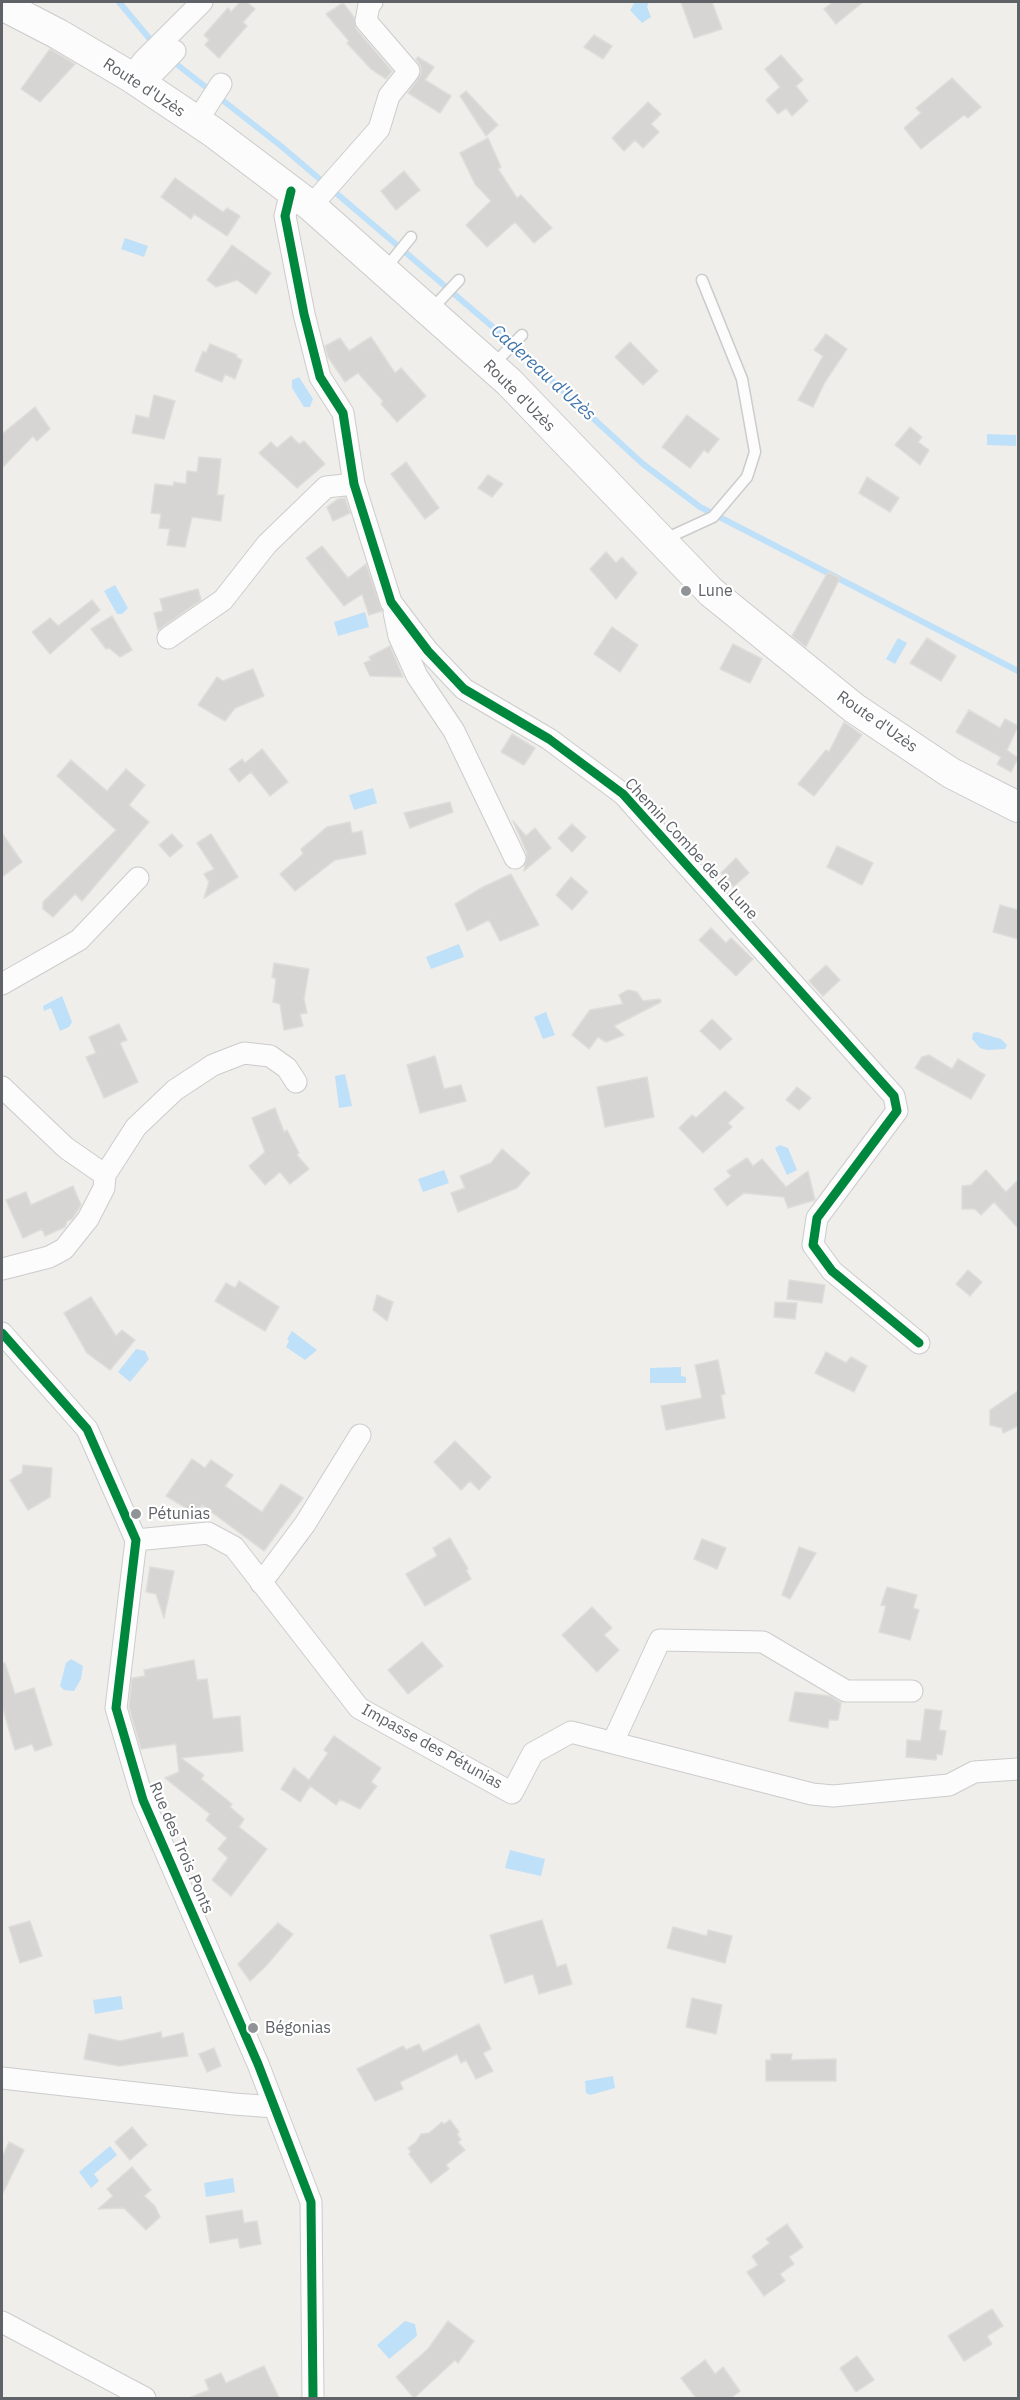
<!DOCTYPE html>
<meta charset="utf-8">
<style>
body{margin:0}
#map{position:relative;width:1020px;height:2400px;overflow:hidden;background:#efeeea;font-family:"IBM Plex Sans",sans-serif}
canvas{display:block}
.frame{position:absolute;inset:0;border:3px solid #5f6368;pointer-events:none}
</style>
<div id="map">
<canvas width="1020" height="2400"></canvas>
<div class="frame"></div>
</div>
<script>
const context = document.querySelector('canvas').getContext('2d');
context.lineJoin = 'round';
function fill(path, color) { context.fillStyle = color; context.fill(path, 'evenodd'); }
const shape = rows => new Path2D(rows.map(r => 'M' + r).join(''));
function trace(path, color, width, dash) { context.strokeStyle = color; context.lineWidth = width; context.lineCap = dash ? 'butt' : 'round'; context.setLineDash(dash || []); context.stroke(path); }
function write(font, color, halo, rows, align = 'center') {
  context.font = font + ' "IBM Plex Sans",sans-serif'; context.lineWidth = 4.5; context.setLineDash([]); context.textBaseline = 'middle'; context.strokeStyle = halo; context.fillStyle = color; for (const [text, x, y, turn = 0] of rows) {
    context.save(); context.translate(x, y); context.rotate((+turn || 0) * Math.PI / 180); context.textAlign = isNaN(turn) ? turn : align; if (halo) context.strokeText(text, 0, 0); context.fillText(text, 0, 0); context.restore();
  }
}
fill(shape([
 [635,2,649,2,647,7,651,17,642,23,630,10],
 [125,238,148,246,144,257,121,249],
 [299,377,313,399,310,407,304,407,292,388,292,380],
 [987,434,1016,435,1016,446,987,445],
 [115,585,128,608,122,614,117,614,104,591],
 [365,612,369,627,338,636,334,622],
 [898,638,907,643,895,664,886,659],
 [373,788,377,803,354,810,349,795],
 [459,944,464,957,431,969,426,957],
 [62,996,72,1022,69,1027,60,1031,51,1008,44,1011,43,1006],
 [546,1012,555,1035,543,1039,534,1017],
 [977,1032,1001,1039,1007,1045,1005,1049,987,1050,980,1048,972,1039,973,1033],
 [345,1074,352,1106,339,1108,335,1076],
 [780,1145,788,1148,797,1170,787,1175,775,1148],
 [444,1170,449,1183,423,1192,418,1179],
 [292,1331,317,1350,305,1360,286,1347,289,1341,287,1339],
 [136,1349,145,1351,149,1359,130,1382,118,1372],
 [681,1367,681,1376,686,1377,686,1383,650,1383,650,1368],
 [71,1659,83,1666,81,1679,74,1691,64,1690,60,1686,66,1663],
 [510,1850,545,1859,541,1876,505,1868],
 [121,1996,123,2009,95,2014,93,2000],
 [613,2076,615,2088,590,2095,586,2093,585,2081],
 [110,2146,117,2155,94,2174,99,2181,91,2188,79,2172],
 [233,2178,235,2192,206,2197,204,2183],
 [405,2321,415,2324,417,2336,389,2359,377,2345]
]), '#bfe0f9');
trace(shape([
 [119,2,154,44],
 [170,59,281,146,501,334,643,464,700,507,1018,671]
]), '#bfe0f9', 6);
const building = shape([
 [240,2,247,2,255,9,243,22,247,26,219,58,205,45,209,40,204,35,228,8,231,12,240,2],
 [681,2,712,2,722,29,694,38,681,2],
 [833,2,863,2,836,24,824,9,833,2],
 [343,3,354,17,356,29,392,71,386,79,371,69,347,43,349,41,326,14,343,3],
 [594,35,612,46,603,59,584,47,594,35],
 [50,49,75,64,40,102,21,89,50,49],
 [781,55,803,80,796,86,808,101,792,116,786,108,778,114,766,100,780,87,765,69,781,55],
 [418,57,434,67,425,80,451,96,440,113,408,93,421,74,421,67,416,59,418,57],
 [952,78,981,107,968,118,964,115,921,149,904,128,921,113,916,108,952,78],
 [466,91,498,125,486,136,460,96,466,91],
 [648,102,661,114,651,124,659,132,643,148,635,140,624,151,612,138,648,102],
 [488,138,501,167,498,169,517,198,521,195,552,228,534,243,515,222,487,247,466,225,491,201,475,184,460,153,488,138],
 [404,171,420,190,396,210,381,191,404,171],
 [175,178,223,212,227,208,240,216,227,236,194,214,191,219,161,197,175,178],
 [232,245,271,273,256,294,237,280,216,287,207,280,232,245],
 [826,334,847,349,825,382,813,407,798,400,823,356,814,350,826,334],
 [371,337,395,373,401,368,426,396,397,422,381,404,383,401,358,373,345,382,328,357,325,346,340,338,349,351,371,337],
 [630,342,658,371,643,385,615,357,630,342],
 [210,344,237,355,236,357,242,360,235,379,225,374,222,382,195,371,203,351,206,353,210,344],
 [154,395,175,401,164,439,132,433,136,415,149,418,154,395],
 [35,407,50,429,37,441,33,436,2,468,2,434,35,407],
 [687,415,719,439,708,453,704,450,690,468,662,447,687,415],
 [910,427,922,437,918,442,929,450,920,465,895,445,910,427],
 [291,436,299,444,304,441,325,464,297,488,259,453,271,442,277,448,291,436],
 [199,457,221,459,217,495,224,495,221,521,192,517,185,547,167,545,170,529,159,528,161,514,151,513,155,484,173,486,174,482,186,484,187,471,197,472,199,457],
 [406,462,439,508,425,519,391,474,406,462],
 [488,475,503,484,492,497,478,488,488,475],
 [867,477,899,498,890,512,859,493,867,477],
 [345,498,350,513,333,521,327,507,338,499,345,498],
 [322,546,348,578,366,564,382,611,369,615,362,594,344,606,306,558,322,546],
 [606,552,616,563,622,557,637,573,616,599,590,569,606,552],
 [828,572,840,578,806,647,792,636,828,572],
 [198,589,201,600,158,630,154,613,163,611,160,599,198,589],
 [92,600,100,610,50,654,32,632,50,618,58,626,92,600],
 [112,616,132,650,120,657,109,648,106,649,91,629,112,616],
 [612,627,638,645,620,672,594,654,612,627],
 [927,638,956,656,941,681,910,663,927,638],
 [733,644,762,659,750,683,720,669,733,644],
 [390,646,403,677,370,676,364,663,371,660,369,657,390,646],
 [253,669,264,696,235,708,225,721,198,705,217,677,223,681,253,669],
 [969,710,1000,728,1005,719,1018,726,1007,750,1018,758,1011,772,997,764,1001,757,956,732,969,710],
 [844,722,862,735,814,796,798,784,826,750,829,752,844,722],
 [512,734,535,748,524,765,501,752,512,734],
 [262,749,288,782,270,796,251,772,239,782,229,769,242,759,245,763,262,749],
 [71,760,107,791,126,769,145,785,129,805,149,822,82,901,75,894,53,917,43,909,43,902,116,830,57,776,71,760],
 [450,802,453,812,410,828,404,813,450,802],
 [513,821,526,836,535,828,551,848,524,871,527,853,513,821],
 [350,822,352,833,362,831,366,854,335,860,295,891,280,874,303,854,301,849,327,827,350,822],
 [572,824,586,837,572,852,558,838,572,824],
 [2,833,22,862,2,877,2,833],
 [172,834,183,846,170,857,159,845,172,834],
 [211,834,238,877,204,898,209,882,204,874,214,869,197,843,211,834],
 [837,846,873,863,862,885,827,867,837,846],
 [736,858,749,873,733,887,721,873,736,858],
 [511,874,539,925,500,941,489,920,467,931,455,904,483,887,511,874],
 [571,877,588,892,572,910,556,895,571,877],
 [1000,905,1018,910,1018,939,993,932,1000,905],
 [711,928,726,943,731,938,753,959,736,976,699,940,711,928],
 [274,963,309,969,304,999,307,1013,300,1014,303,1026,284,1030,280,1004,273,1002,276,979,272,977,274,963],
 [826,965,840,980,823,996,809,981,826,965],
 [628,990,637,992,643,1001,660,999,661,1002,614,1026,624,1035,606,1042,598,1037,589,1049,572,1035,590,1010,623,1004,619,995,628,990],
 [712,1019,732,1039,720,1050,700,1031,712,1019],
 [119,1024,127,1040,120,1043,138,1082,104,1098,86,1057,96,1053,89,1037,119,1024],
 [929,1055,952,1069,958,1059,985,1075,971,1099,915,1068,922,1057,929,1055],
 [435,1056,444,1089,461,1085,466,1101,420,1113,407,1065,435,1056],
 [647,1077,654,1117,605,1127,597,1087,647,1077],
 [797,1087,811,1098,799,1110,786,1100,797,1087],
 [725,1091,744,1108,728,1123,732,1127,703,1153,679,1128,692,1115,696,1118,725,1091],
 [275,1108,284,1132,287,1130,299,1153,297,1155,309,1169,290,1184,280,1172,265,1185,249,1166,265,1152,252,1118,275,1108],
 [502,1149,530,1173,517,1188,458,1212,451,1193,465,1188,460,1176,491,1163,502,1149],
 [747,1158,753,1166,762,1159,786,1187,808,1171,815,1200,788,1208,784,1197,744,1193,727,1206,714,1189,731,1176,727,1171,747,1158],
 [986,1170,1006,1192,1018,1180,1018,1228,994,1202,981,1215,975,1209,962,1209,962,1186,971,1185,986,1170],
 [73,1186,81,1205,72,1219,67,1221,65,1227,45,1236,42,1229,23,1238,6,1200,26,1192,31,1205,73,1186],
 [968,1270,982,1282,970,1296,956,1284,968,1270],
 [789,1280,825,1285,822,1303,787,1299,789,1280],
 [239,1281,279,1307,265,1331,215,1301,226,1283,235,1288,239,1281],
 [377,1295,393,1302,387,1321,373,1310,377,1295],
 [91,1297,116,1336,122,1330,135,1340,110,1370,87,1353,64,1313,91,1297],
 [775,1302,797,1303,795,1319,774,1317,775,1302],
 [826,1352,846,1363,851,1357,867,1366,854,1392,815,1373,826,1352],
 [718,1360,725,1394,721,1395,725,1418,666,1430,661,1406,702,1398,695,1365,718,1360],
 [1018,1391,1018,1426,1003,1433,1002,1428,990,1425,990,1410,1018,1391],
 [455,1441,491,1477,479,1490,470,1481,461,1490,434,1462,455,1441],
 [192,1459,205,1468,211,1460,233,1475,225,1486,262,1512,281,1484,303,1498,264,1551,202,1505,196,1514,166,1496,192,1459],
 [23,1465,52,1468,50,1497,28,1510,10,1480,22,1473,23,1465],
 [450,1538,468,1569,466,1570,471,1579,425,1606,406,1574,437,1556,433,1548,450,1538],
 [702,1539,726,1548,717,1569,694,1559,702,1539],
 [799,1547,816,1553,790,1599,782,1595,799,1547],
 [150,1567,174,1571,164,1618,156,1594,146,1592,150,1567],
 [887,1587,917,1595,913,1608,919,1610,910,1640,879,1632,886,1606,881,1605,887,1587],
 [592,1607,612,1628,604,1635,619,1650,597,1672,562,1635,592,1607],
 [422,1642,443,1666,408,1694,388,1670,422,1642],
 [194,1660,197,1680,207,1679,213,1719,240,1716,243,1751,181,1758,204,1775,201,1779,232,1804,230,1807,244,1819,239,1827,267,1849,231,1896,212,1880,228,1858,218,1849,227,1838,206,1820,210,1814,165,1778,179,1772,176,1744,141,1749,129,1707,132,1678,145,1676,144,1670,194,1660],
 [2,1663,5,1663,15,1694,34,1688,52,1745,35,1751,32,1744,15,1750,2,1706,2,1663],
 [795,1692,830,1696,841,1703,838,1720,829,1720,828,1728,789,1721,795,1692],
 [925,1709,942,1711,939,1730,946,1731,942,1755,937,1754,936,1760,906,1757,907,1740,921,1741,925,1709],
 [334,1736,381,1768,371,1782,377,1786,360,1809,340,1799,336,1805,310,1786,300,1802,281,1789,294,1768,309,1780,328,1753,324,1750,334,1736],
 [542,1920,557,1967,566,1964,572,1984,539,1994,533,1974,505,1983,490,1935,542,1920],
 [30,1921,42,1956,20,1963,9,1927,30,1921],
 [278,1923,293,1934,266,1966,250,1981,238,1964,278,1923],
 [673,1927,707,1936,708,1930,732,1936,725,1963,667,1948,673,1927],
 [692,1998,722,2005,716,2034,686,2027,692,1998],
 [479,2024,491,2049,483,2053,493,2071,476,2079,466,2060,461,2063,457,2054,400,2082,403,2089,375,2101,357,2069,403,2046,406,2050,419,2044,423,2052,479,2024],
 [161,2032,162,2038,183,2033,188,2056,119,2066,84,2059,89,2034,120,2041,161,2032],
 [214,2048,221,2066,207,2072,199,2054,214,2048],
 [771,2054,792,2054,791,2060,836,2059,836,2081,766,2081,766,2060,771,2060,771,2054],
 [450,2120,459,2132,457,2134,461,2140,458,2142,465,2150,446,2165,449,2169,431,2183,409,2154,411,2152,408,2148,416,2142,421,2134,429,2133,442,2122,444,2124,450,2120],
 [132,2127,147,2145,130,2160,115,2142,132,2127],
 [9,2142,24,2150,2,2195,2,2157,9,2142],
 [132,2167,151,2190,144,2196,155,2206,160,2217,146,2230,124,2208,98,2209,113,2196,107,2189,132,2167],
 [242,2210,244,2223,257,2221,261,2244,240,2248,238,2238,210,2243,206,2216,242,2210],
 [787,2224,803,2247,789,2257,794,2264,780,2274,785,2281,764,2296,747,2272,758,2265,752,2256,770,2243,766,2239,787,2224],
 [992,2309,1003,2326,987,2336,992,2344,964,2361,948,2336,992,2309],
 [448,2321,474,2341,458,2363,455,2360,414,2398,396,2377,428,2349,448,2321],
 [857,2356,874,2380,856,2392,840,2368,857,2356],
 [705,2360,715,2374,723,2367,740,2391,731,2398,696,2398,681,2378,705,2360],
 [264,2366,279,2398,189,2398,209,2390,205,2380,221,2373,226,2383,264,2366]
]);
fill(building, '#d6d5d3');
trace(building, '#deddd9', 1.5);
const service = shape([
 [385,269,411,237],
 [430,311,459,280],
 [493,365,522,335],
 [663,540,713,517,747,477,755,452,742,379,702,280]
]);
const minor = shape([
 [131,77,143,61,202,2],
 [142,85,175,51],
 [197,121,221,84],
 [291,191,285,216,304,314,320,377,343,413,354,484,391,602,428,651,464,689,549,739,623,794,894,1096,897,1111,817,1218,813,1245,832,1271,919,1343],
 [311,206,379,129,389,96,409,71,366,21,369,5,372,2],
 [394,612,399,636,417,676,454,731,515,858],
 [168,638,223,600,267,544,326,487,354,484],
 [2,984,79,940,138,878],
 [2,1087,66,1148,105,1175,136,1127,175,1090,213,1065,244,1053,270,1056,287,1068,296,1082],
 [2,1269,49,1257,64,1249,88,1219,104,1188,105,1175],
 [2,1333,87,1429,136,1540,116,1708,143,1800,258,2064,311,2202,313,2398],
 [136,1540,208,1533,234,1547,359,1708,512,1793,533,1753,571,1732,812,1794,833,1796,949,1785,974,1772,1018,1769],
 [261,1583,305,1524,360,1435],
 [613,1742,660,1640,763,1642,846,1691,912,1691],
 [2,2078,234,2104,275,2107],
 [2,2322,145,2398]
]);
const secondary = shape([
 [2,5,58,34,131,77,213,132,311,206,509,382,711,592,854,708,951,773,1018,807]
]);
trace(service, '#cbcccc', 13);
trace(minor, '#cbcccc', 23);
trace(secondary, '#cacacb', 32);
trace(service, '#fdfcfc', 10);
trace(minor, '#fdfcfc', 21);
trace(secondary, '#fdfcfc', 30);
trace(shape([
 [291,191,285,216,304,314,320,377,343,413,354,484,391,602,428,651,464,689,549,739,623,794,894,1096,897,1111,817,1218,813,1245,832,1271,919,1343],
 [2,1333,87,1429,136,1540,116,1708,143,1800,258,2064,311,2202,313,2398]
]), '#00873e', 9);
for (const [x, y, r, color] of [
 [686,591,6,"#919496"],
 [136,1514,6,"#919496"],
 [253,2028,6,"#919496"]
]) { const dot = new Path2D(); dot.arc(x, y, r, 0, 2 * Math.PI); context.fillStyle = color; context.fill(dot); trace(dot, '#fff', 2); }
write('16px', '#5f6368', '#fff', [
 ["Route d'Uzès",144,88,33],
 ["Route d'Uzès",519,396,45],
 ["Route d'Uzès",877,722,35],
 ["Chemin Combe de la Lune",691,849,47],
 ["Impasse des Pétunias",432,1747,29],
 ["Rue des Trois Ponts",181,1848,67]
]);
write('16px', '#5f6368', '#fff', [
 ["Lune",698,591],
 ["Pétunias",148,1514],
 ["Bégonias",265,2028]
], 'left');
write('italic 18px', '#4174aa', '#fff', [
 ["Cadereau d'Uzès",543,373,42]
]);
</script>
